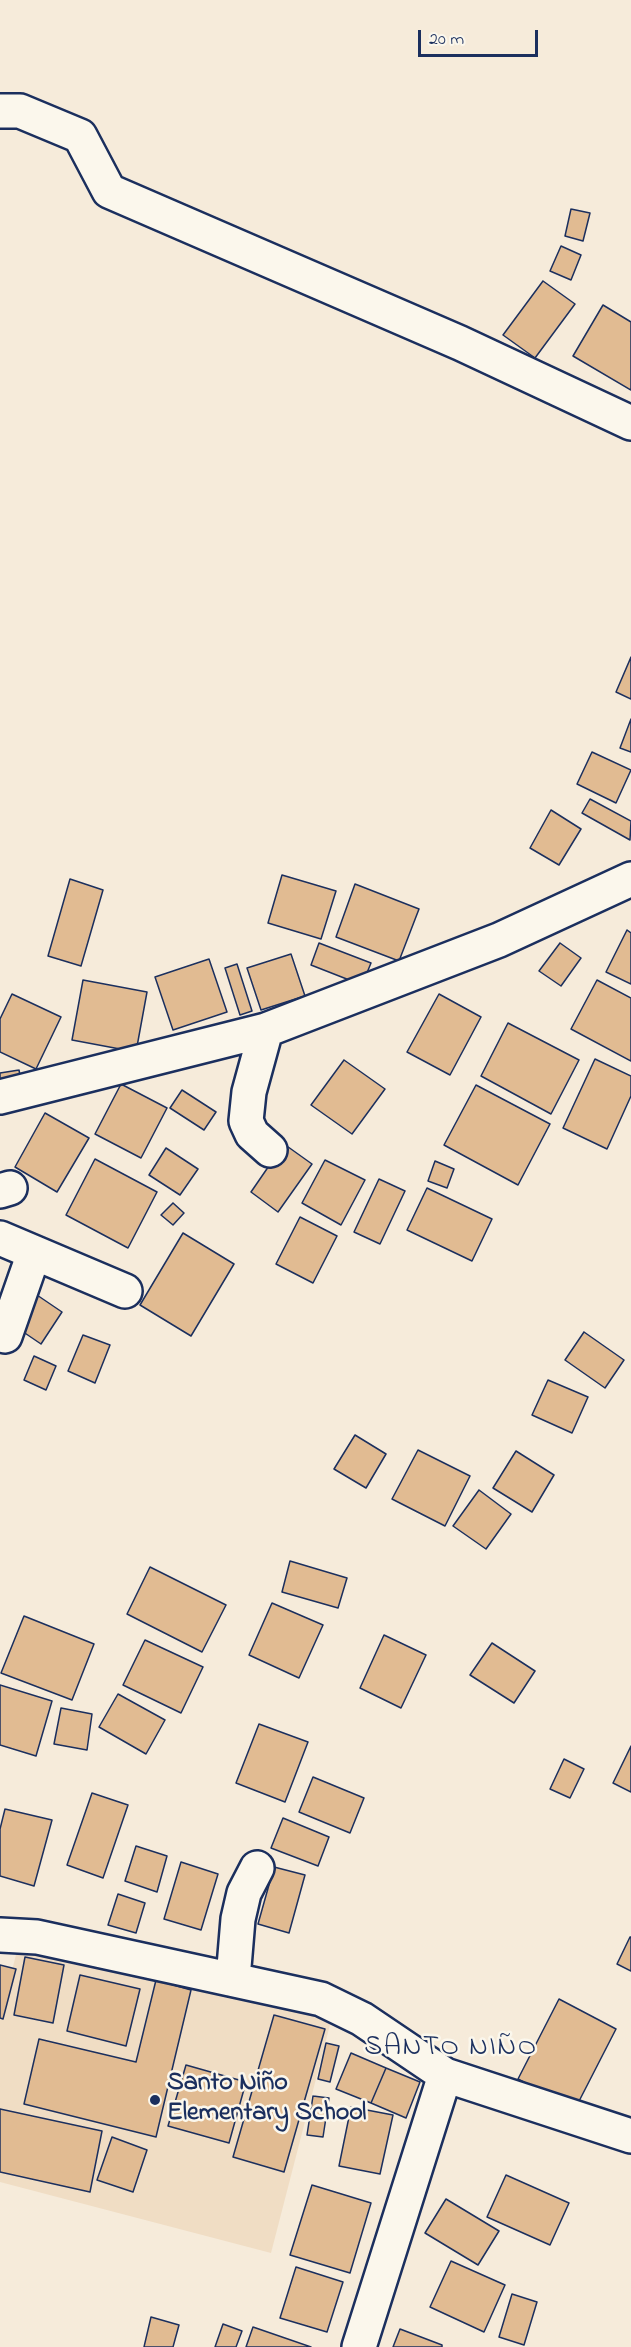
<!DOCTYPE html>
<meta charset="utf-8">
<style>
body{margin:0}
#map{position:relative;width:631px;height:2347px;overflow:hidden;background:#f6ebda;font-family:"Indie Flower",sans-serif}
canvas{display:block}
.scale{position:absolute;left:418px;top:30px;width:120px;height:27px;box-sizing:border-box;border:3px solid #1b2f5e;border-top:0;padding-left:8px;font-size:18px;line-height:21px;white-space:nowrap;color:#1b2f5e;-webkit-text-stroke:4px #fbf7ec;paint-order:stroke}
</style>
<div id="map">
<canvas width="631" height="2347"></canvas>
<div class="scale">20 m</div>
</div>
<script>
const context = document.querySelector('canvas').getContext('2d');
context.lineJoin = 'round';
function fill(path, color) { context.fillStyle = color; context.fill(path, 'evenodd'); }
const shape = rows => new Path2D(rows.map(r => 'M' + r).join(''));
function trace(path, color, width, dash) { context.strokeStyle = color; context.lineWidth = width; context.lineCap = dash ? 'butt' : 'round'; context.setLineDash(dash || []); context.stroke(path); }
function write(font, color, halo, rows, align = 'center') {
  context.font = font + ' "Indie Flower",sans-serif'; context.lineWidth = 5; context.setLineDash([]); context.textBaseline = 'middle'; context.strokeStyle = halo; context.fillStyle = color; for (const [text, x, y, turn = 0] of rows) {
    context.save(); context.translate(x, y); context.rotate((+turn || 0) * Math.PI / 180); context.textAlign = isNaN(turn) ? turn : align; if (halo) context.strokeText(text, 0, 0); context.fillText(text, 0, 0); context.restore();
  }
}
fill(shape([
 [19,1943,332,2017,271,2253,0,2182,0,2018]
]), '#f0ddc4');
const building = shape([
 [571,209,590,213,583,241,565,236,571,209],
 [561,246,581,255,571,280,550,271,561,246],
 [543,281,575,304,535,358,503,335,543,281],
 [603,305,631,322,631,390,573,356,603,305],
 [631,657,631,699,616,692,631,657],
 [631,719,631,752,620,748,631,719],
 [592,752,631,770,616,803,577,784,592,752],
 [590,799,631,821,630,840,582,813,590,799],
 [551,810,581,829,559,865,530,848,551,810],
 [282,875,336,891,321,939,268,923,282,875],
 [70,879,103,890,81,966,48,956,70,879],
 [355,884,419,909,399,961,336,937,355,884],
 [627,930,631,933,631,984,606,972,627,930],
 [319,943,371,963,362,985,311,965,319,943],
 [560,943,581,958,561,986,539,971,560,943],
 [291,954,305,996,261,1010,247,968,291,954],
 [209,959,227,1012,173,1030,155,977,209,959],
 [237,964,252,1011,240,1015,225,968,237,964],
 [83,980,147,992,136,1052,72,1040,83,980],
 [597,980,631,998,631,1061,571,1029,597,980],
 [12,994,61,1017,36,1069,0,1052,0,1019,12,994],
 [439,994,481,1017,450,1075,407,1052,439,994],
 [508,1023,579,1060,551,1114,481,1076,508,1023],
 [595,1059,631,1076,631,1096,607,1149,563,1128,595,1059],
 [344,1060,385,1089,352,1134,311,1105,344,1060],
 [19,1070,22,1086,0,1089,0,1073,19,1070],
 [121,1084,167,1108,141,1158,95,1134,121,1084],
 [476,1085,550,1124,518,1185,444,1145,476,1085],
 [182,1090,216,1112,204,1130,170,1108,182,1090],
 [45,1113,89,1138,57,1192,15,1167,45,1113],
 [284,1144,312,1164,278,1212,251,1192,284,1144],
 [166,1148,198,1169,180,1195,149,1175,166,1148],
 [95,1159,157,1192,128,1248,66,1215,95,1159],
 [325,1160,365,1180,341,1225,302,1203,325,1160],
 [435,1161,454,1169,447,1188,428,1181,435,1161],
 [379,1179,405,1191,380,1244,354,1232,379,1179],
 [427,1188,492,1219,472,1261,407,1230,427,1188],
 [173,1203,184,1213,173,1225,161,1215,173,1203],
 [300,1217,337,1236,313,1283,276,1264,300,1217],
 [183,1233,234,1264,191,1336,140,1305,183,1233],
 [34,1293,62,1312,41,1344,13,1325,34,1293],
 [584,1332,624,1360,605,1388,565,1360,584,1332],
 [83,1335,110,1345,95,1383,68,1371,83,1335],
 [34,1356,56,1366,46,1390,24,1380,34,1356],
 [548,1380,588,1397,572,1433,532,1415,548,1380],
 [355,1435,386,1454,366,1488,334,1469,355,1435],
 [418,1450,470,1476,445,1526,392,1499,418,1450],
 [516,1451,554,1475,532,1512,493,1488,516,1451],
 [479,1490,511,1514,486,1549,453,1526,479,1490],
 [290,1561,347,1578,338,1608,282,1592,290,1561],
 [150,1567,226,1605,202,1652,127,1614,150,1567],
 [272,1603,323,1625,299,1678,249,1655,272,1603],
 [24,1616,94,1644,72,1700,1,1673,24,1616],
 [384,1635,426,1655,401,1708,360,1688,384,1635],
 [145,1640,203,1667,181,1713,123,1685,145,1640],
 [492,1643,535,1671,514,1703,470,1675,492,1643],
 [0,1685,52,1701,36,1756,0,1745,0,1685],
 [118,1694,165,1720,146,1754,99,1727,118,1694],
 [61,1708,92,1714,87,1750,54,1744,61,1708],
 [259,1724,308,1742,285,1802,236,1783,259,1724],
 [631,1746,631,1792,613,1783,631,1746],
 [564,1759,584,1769,570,1798,550,1789,564,1759],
 [313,1777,364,1798,350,1833,299,1812,313,1777],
 [92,1793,128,1805,103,1878,67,1865,92,1793],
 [5,1809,52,1820,34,1886,0,1876,0,1829,5,1809],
 [283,1818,329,1837,318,1866,271,1848,283,1818],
 [136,1846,167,1856,157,1892,125,1881,136,1846],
 [181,1862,218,1874,201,1930,164,1919,181,1862],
 [274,1867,305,1875,289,1933,258,1924,274,1867],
 [118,1894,145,1903,136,1933,108,1925,118,1894],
 [630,1937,631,1937,631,1971,617,1964,630,1937],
 [25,1957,64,1965,53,2023,14,2015,25,1957],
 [0,1965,16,1969,3,2019,0,2018,0,1965],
 [80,1975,140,1989,126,2046,67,2031,80,1975],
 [156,1980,191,1990,156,2137,24,2104,39,2039,136,2062,156,1980],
 [559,1999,616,2029,575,2109,518,2079,559,1999],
 [274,2015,325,2029,284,2172,233,2157,274,2015],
 [326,2043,339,2046,330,2082,318,2079,326,2043],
 [351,2053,386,2068,371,2103,336,2089,351,2053],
 [186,2065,246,2082,229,2143,168,2126,186,2065],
 [386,2068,420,2082,406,2118,371,2103,386,2068],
 [313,2096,329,2098,323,2137,307,2135,313,2096],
 [351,2107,393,2115,380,2174,339,2166,351,2107],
 [0,2109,102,2131,90,2192,0,2172,0,2109],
 [112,2137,147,2150,133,2192,97,2180,112,2137],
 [506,2175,569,2203,550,2245,487,2217,506,2175],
 [312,2185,371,2203,350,2273,290,2255,312,2185],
 [446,2199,499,2231,478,2265,425,2233,446,2199],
 [451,2261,505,2285,484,2332,430,2307,451,2261],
 [296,2267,343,2282,327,2332,280,2318,296,2267],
 [512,2294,537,2302,524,2345,499,2337,512,2294],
 [151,2317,179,2325,173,2347,144,2347,151,2317],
 [223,2324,242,2331,236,2347,215,2347,223,2324],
 [253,2327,311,2347,246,2347,253,2327],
 [400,2329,442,2345,442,2347,393,2347,400,2329]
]);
fill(building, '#e1bb92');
trace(building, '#1b2f5e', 1.5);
const minor = shape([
 [0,111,20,111,80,136,109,191,460,343,631,423],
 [266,1030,249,1092,246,1121,252,1134,270,1150],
 [0,1097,266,1030,499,940,631,879],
 [0,1191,10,1188],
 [0,1238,125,1291],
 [5,1336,34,1253],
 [0,1935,37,1937,321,1999,362,2019,445,2075,631,2136],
 [233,1979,238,1919,244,1893,257,1868],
 [359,2347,445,2075]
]);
trace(minor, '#1b2f5e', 38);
trace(minor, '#fbf7ec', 33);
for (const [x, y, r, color] of [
 [155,2100,6,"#1b2f5e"]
]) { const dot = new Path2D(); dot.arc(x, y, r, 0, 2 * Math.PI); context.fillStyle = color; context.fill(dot); trace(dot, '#fbf7ec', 2); }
write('bold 26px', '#1b2f5e', '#fbf7ec', [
 ["Santo Niño",167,2085],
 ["Elementary School",167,2115]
], 'left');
context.letterSpacing = '1.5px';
write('28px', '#1b2f5e', '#fbf7ec', [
 ["SANTO NIÑO",451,2049]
]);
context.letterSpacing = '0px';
</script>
